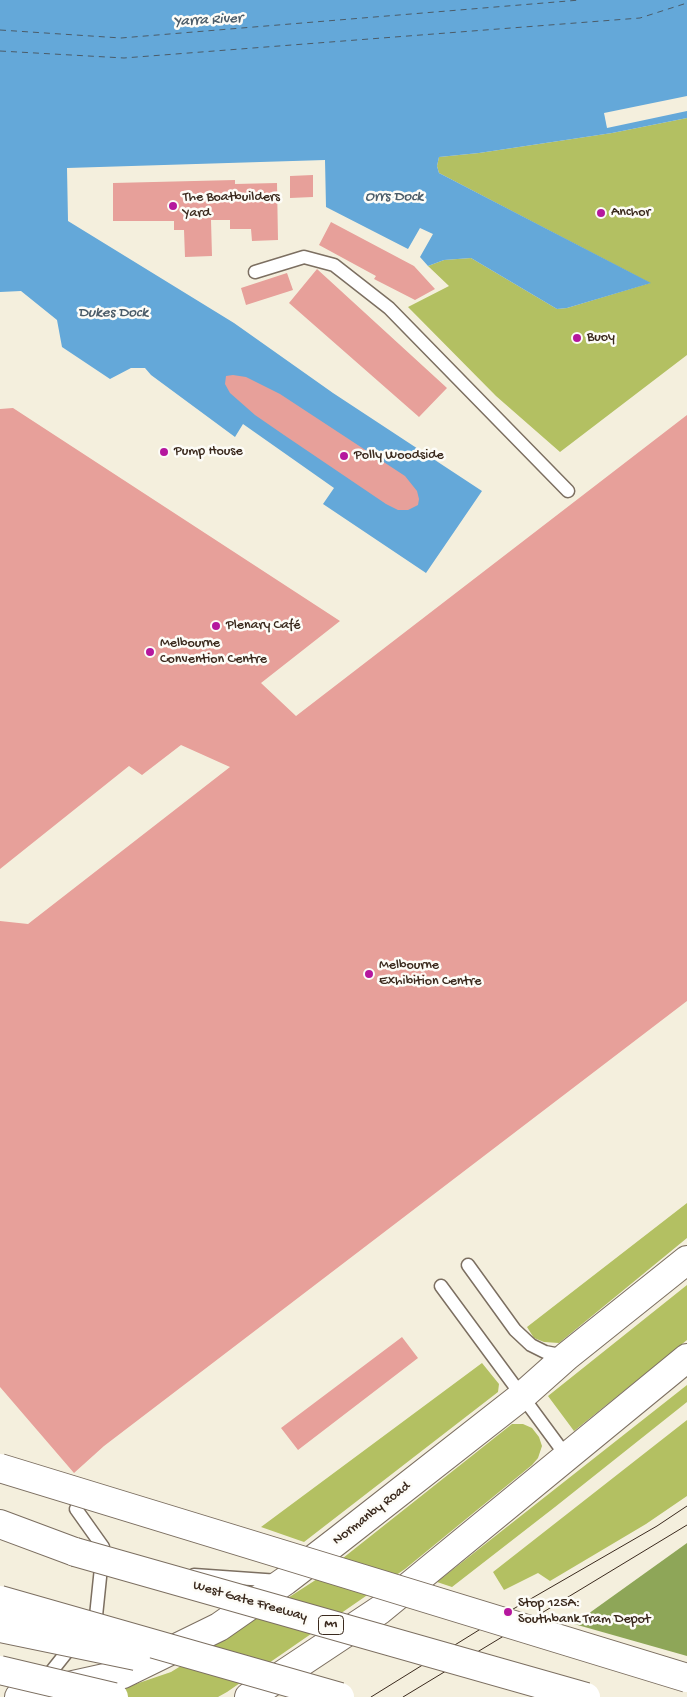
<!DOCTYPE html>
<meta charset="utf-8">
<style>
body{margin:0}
canvas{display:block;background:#f4efdd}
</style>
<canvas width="687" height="1697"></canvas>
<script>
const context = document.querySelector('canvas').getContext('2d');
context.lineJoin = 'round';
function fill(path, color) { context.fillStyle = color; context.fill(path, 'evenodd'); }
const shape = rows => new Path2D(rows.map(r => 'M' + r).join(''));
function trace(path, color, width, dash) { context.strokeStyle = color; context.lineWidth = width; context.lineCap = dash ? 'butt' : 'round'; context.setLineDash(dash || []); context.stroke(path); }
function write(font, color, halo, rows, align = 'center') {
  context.font = font + ' "Gochi Hand",sans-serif'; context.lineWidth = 5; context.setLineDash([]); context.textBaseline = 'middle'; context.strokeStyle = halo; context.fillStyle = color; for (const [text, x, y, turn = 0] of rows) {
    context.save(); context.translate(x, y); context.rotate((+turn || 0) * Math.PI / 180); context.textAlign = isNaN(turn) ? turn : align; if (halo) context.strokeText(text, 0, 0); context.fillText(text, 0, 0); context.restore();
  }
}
fill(shape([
 [687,118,687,355,560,452,496,396,408,307,449,286,428,266,444,260,471,258,557,309,567,308,650,283,439,173,437,166,439,157,479,153,612,133],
 [687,1203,687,1238,559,1343,544,1342,534,1338,527,1327],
 [687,1285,687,1340,574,1431,548,1396],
 [482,1363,499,1384,498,1392,304,1542,261,1527],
 [687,1385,687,1402,555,1507,452,1587,437,1582],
 [687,1420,687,1496,646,1524,550,1581,538,1573,504,1590,493,1572],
 [512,1424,523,1424,532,1428,539,1437,542,1446,538,1458,532,1465,405,1569,227,1692,218,1697,85,1697,127,1687,171,1672,212,1647,314,1581]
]), '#b3c062');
fill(shape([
 [687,1543,687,1656,574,1624]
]), '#8ea658');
fill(shape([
 [0,0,687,0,687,118,612,133,479,153,439,157,437,166,439,173,651,283,567,308,557,309,471,258,444,260,428,266,420,257,433,234,420,228,408,249,326,207,325,160,67,168,68,221,234,323,333,393,482,491,426,573,323,504,334,488,243,424,235,437,151,375,145,368,131,368,110,379,62,347,57,320,21,291,0,292]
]), '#64a8d9');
fill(shape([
 [687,96,687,111,607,128,604,113]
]), '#f4efdd');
trace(shape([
 [0,30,121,38,580,0],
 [0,51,124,58,640,18,687,3]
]), '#4b5c69', 1, [6, 5]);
fill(shape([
 [313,175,313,197,290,198,290,176],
 [235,180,235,184,277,183,278,240,252,241,251,229,230,229,230,220,211,220,212,256,185,257,184,230,174,230,174,221,113,221,113,183],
 [331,222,414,266,435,289,415,300,374,279,376,276,319,245],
 [317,269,447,388,419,417,289,303],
 [287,273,293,290,246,305,241,288],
 [233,375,246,377,280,394,405,476,417,491,419,499,418,505,408,510,398,510,386,504,284,435,255,415,230,393,225,384,226,376],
 [13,408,340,621,261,683,296,716,687,415,687,1001,104,1446,74,1473,0,1387,0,921,28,924,230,767,181,745,142,775,129,766,0,869,0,409],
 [402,1337,418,1358,298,1450,281,1428]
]), '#e7a09a');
const lane = shape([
 [255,272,304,257,334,265,389,308,568,491],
 [468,1265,515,1330,531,1345,545,1352,565,1356],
 [441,1286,567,1457],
 [76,1509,103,1547],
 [194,1575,279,1581],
 [88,1625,96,1616,102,1558],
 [43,1682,74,1643]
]);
const primary = shape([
 [19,1697,123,1674,219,1627,285,1581,337,1541,522,1396,567,1356,687,1260],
 [249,1697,380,1610,687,1358]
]);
const highway = shape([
 [0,1524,75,1552]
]);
trace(lane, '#7c6f61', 15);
trace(primary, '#7c6f61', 30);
trace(highway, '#7c6f61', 30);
trace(lane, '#fff', 12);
trace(primary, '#fff', 28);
trace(highway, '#fff', 28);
trace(shape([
 [371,1697,508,1612,657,1526,687,1506],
 [403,1697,687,1525]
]), '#3b2a1e', 1);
const highwayBridge = shape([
 [0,1468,687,1678],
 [75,1552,586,1697],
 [0,1600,340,1697],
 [0,1628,136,1656],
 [0,1670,114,1697]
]);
trace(highwayBridge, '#7c6f61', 30, []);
trace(highwayBridge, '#fff', 28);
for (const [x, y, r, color] of [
 [173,206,5,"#b5179e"],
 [601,213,5,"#b5179e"],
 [577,338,5,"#b5179e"],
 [164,452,5,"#b5179e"],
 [344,456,5,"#b5179e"],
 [216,626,5,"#b5179e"],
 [150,652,5,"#b5179e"],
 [369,974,5,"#b5179e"],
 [508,1612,5,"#b5179e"]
]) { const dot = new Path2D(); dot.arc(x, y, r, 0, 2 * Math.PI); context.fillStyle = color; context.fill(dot); trace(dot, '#fdfcf7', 2); }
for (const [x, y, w] of [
 [331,1625,25]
]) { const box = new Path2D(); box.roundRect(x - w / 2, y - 9.5, w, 19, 4); context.fillStyle = '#fdfcf7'; context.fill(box); trace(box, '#3b2a1e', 1); }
write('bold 12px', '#3b2a1e', null, [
 ["M1",331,1625]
]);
write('14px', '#3b2a1e', '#fdfcf7', [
 ["The Boatbuilders",183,198],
 ["Yard",183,214],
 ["Anchor",611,213],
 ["Buoy",587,338],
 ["Pump House",174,452],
 ["Polly Woodside",354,456],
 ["Plenary Café",226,626],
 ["Melbourne",160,644],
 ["Convention Centre",160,660],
 ["Melbourne",379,966],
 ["Exhibition Centre",379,982],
 ["Stop 125A:",518,1604],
 ["Southbank Tram Depot",518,1620]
], 'left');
write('14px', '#3b2a1e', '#fdfcf7', [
 ["Normanby Road",372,1514,-38],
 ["West Gate Freeway",250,1602,16]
]);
write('italic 15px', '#4b5c69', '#fdfcf7', [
 ["Yarra River",208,21,-3],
 ["Orrs Dock",394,198],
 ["Dukes Dock",113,314]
]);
</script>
